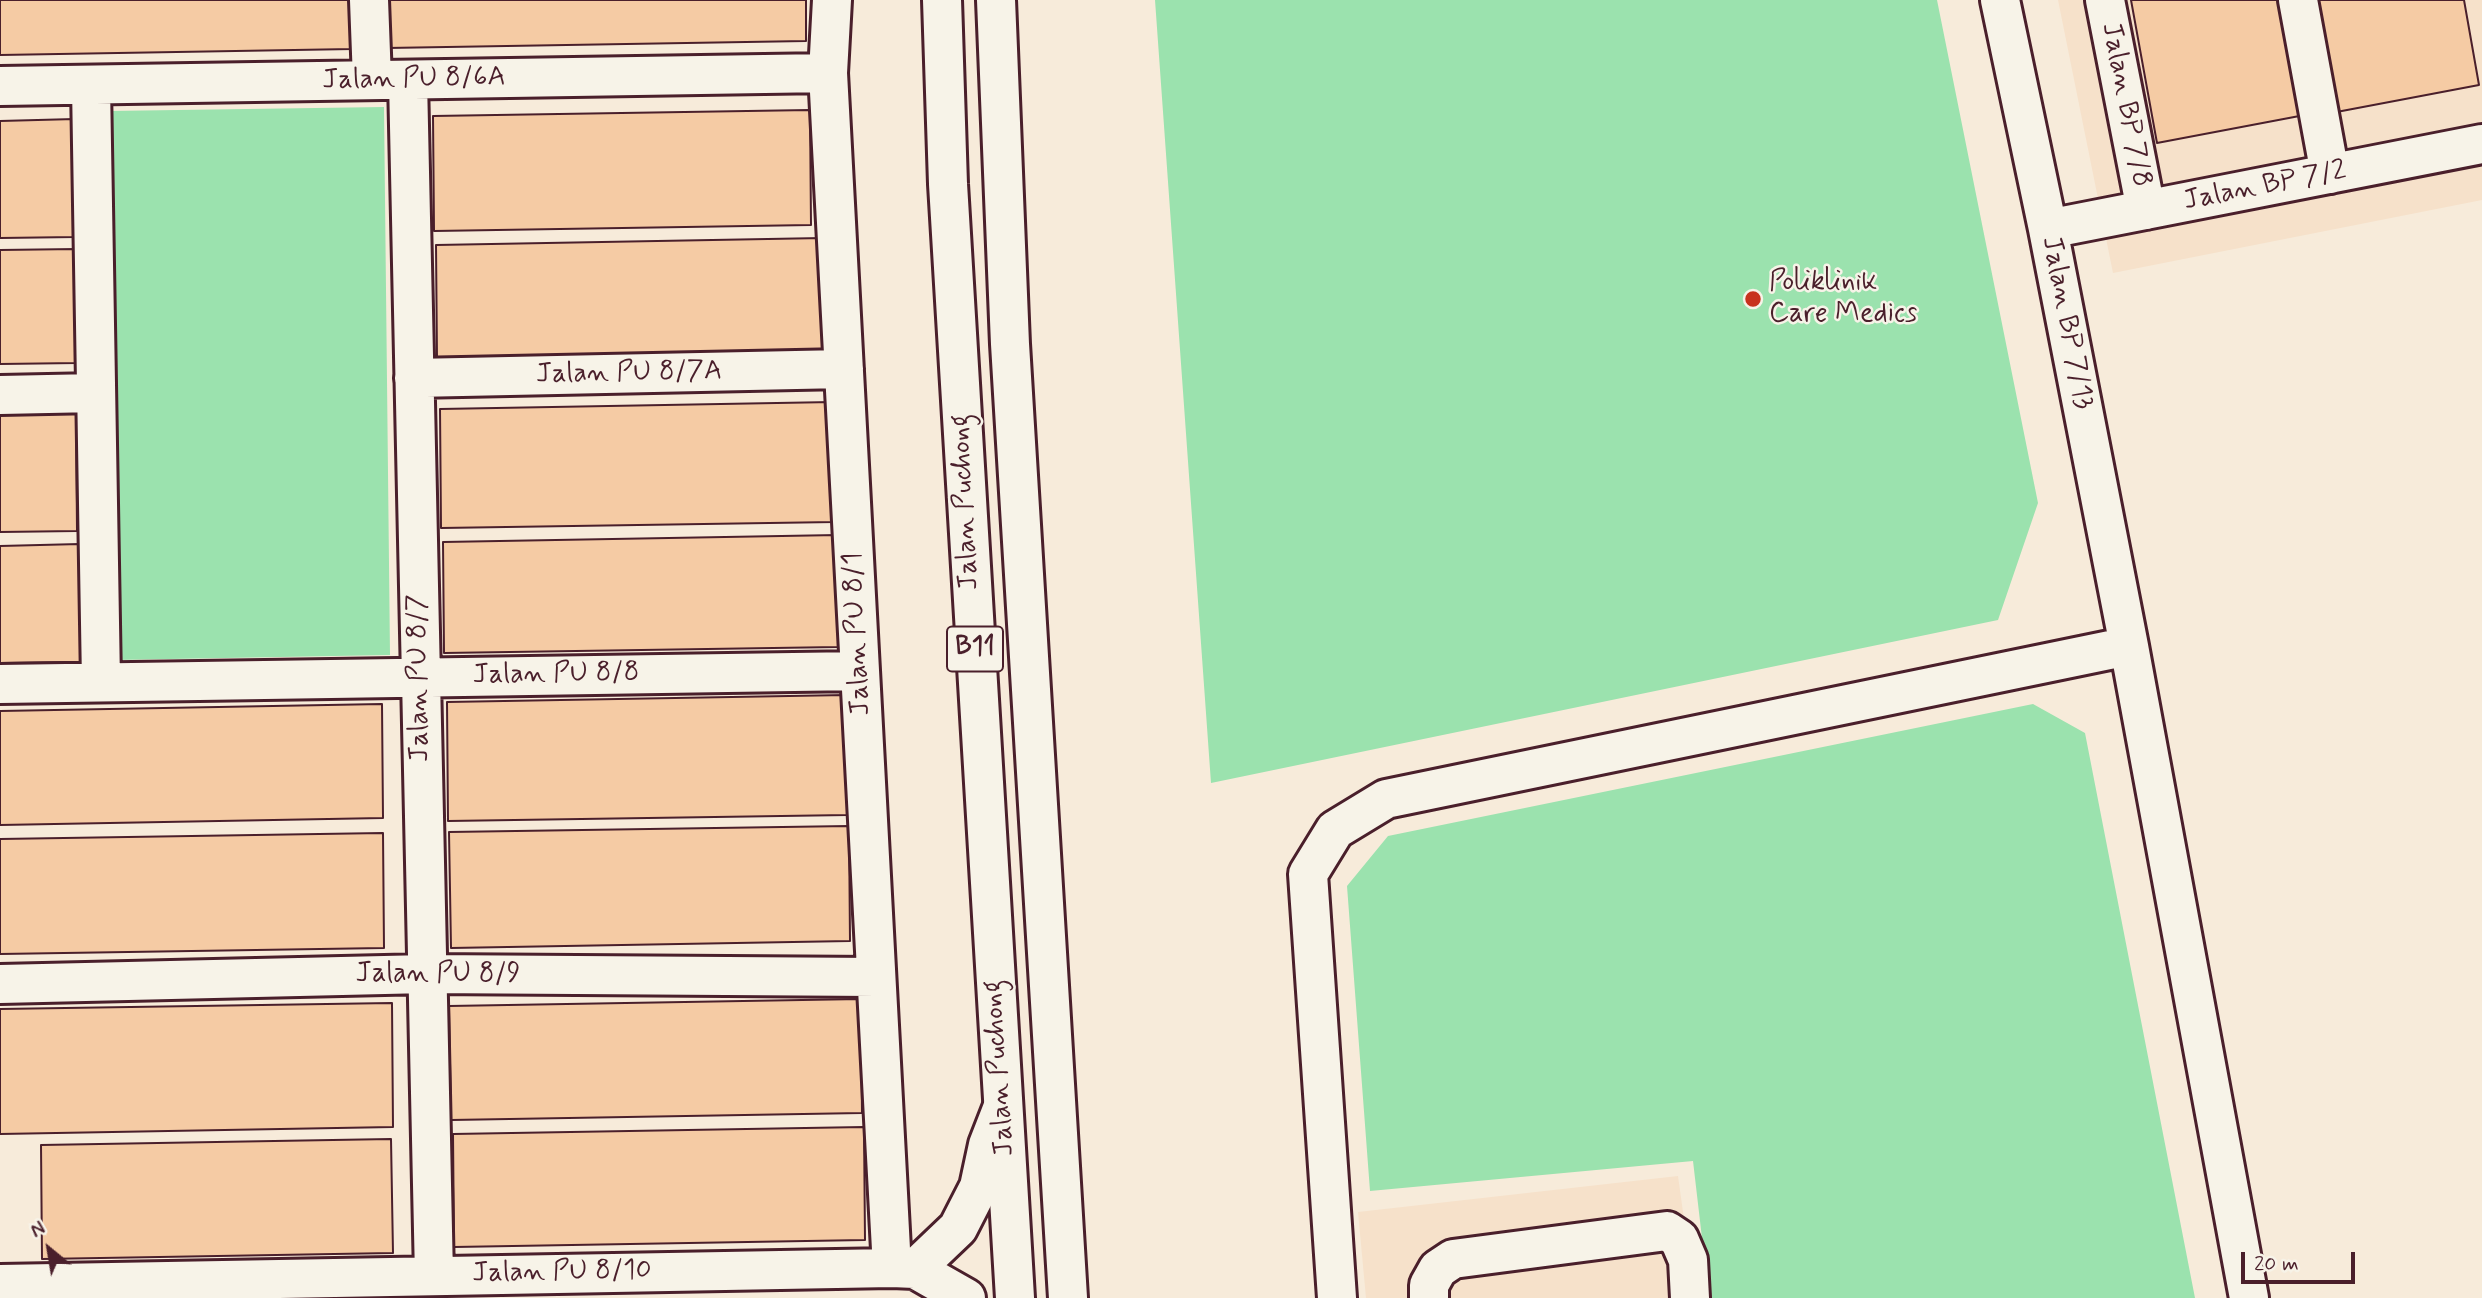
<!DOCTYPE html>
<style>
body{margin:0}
#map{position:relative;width:2482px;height:1298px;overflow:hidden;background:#f7ebda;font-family:Mynerve,sans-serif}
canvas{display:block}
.north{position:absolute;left:14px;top:1214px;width:70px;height:70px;-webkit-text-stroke:5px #f7f3e8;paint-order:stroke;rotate:330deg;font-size:19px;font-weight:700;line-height:28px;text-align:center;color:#4a1f2b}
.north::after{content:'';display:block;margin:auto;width:24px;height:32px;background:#4a1f2b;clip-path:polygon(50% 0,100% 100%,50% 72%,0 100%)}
.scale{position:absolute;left:2241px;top:1252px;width:114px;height:32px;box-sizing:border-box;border:4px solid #4a1f2b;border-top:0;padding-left:9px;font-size:21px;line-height:24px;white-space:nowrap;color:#4a1f2b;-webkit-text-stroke:5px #f7f3e8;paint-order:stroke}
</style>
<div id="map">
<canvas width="2482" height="1298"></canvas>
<div class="north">N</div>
<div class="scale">20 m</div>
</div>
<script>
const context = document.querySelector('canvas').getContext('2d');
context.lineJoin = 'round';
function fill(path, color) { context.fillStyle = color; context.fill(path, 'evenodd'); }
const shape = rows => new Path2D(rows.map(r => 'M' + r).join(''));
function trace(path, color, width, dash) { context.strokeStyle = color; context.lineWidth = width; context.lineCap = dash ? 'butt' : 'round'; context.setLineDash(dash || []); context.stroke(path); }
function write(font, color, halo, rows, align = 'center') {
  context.font = font + ' Mynerve,sans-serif'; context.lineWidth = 5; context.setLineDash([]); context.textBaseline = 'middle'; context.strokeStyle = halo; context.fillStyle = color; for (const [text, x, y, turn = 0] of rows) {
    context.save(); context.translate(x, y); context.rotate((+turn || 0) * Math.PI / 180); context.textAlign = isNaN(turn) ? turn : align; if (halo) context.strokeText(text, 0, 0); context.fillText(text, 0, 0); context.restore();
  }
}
fill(shape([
 [2058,0,2482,0,2482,200,2113,273],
 [1678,1176,1695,1298,1366,1298,1358,1212]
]), '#f6e1ca');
fill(shape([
 [1155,0,1937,0,2038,503,1998,620,1211,783],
 [384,107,390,655,115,660,109,111],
 [2033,704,2085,733,2195,1298,1709,1298,1693,1161,1370,1191,1347,886,1388,836]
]), '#9be2ae');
const building = shape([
 [0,0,352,0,353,49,0,55,0,0],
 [387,0,806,0,806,41,387,48,387,0],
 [2131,0,2289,0,2310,114,2157,143,2131,0],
 [2305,0,2464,0,2479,85,2326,114,2305,0],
 [810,110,811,225,434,231,433,116,810,110],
 [75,119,76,237,0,238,0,121,75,119],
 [823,238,825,353,437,359,436,245,823,238],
 [77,249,78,363,0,364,0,250,77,249],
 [833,402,835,522,441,528,440,409,833,402],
 [76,409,77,531,0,532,0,410,76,409],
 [838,535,839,647,444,653,443,542,838,535],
 [80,544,81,662,0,663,0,546,80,544],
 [846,695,848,815,448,821,447,702,846,695],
 [382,704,383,818,0,825,0,711,382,704],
 [849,826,850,941,451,948,449,832,849,826],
 [383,833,384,948,0,954,0,839,383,833],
 [861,999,862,1113,451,1120,449,1006,861,999],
 [392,1003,393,1127,0,1134,0,1009,392,1003],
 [864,1127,865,1240,454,1247,453,1134,864,1127],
 [391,1139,393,1253,42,1259,41,1145,391,1139]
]);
fill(building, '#f5cba4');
trace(building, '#4a1f2b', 2);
const minor = shape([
 [369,0,372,80],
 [832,0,828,73,892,1268],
 [2000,0,2048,229,2129,646,2249,1298],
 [2105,0,2146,210],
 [2298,0,2330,174],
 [408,80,434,1276],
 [91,85,101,682],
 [0,86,828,73],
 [2048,229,2482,144],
 [414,378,844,369],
 [0,395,96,393],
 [0,684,860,671],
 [0,984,427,974,876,977],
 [915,1269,958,1228,979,1187,988,1145,1002,1109],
 [0,1284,892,1268,915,1269,966,1298],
 [1337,1298,1308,874,1335,830,1386,799,2129,646],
 [1429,1298,1429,1285,1438,1269,1453,1259,1667,1231,1679,1239,1688,1260,1690,1298]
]);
const major = shape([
 [942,0,948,184,1015,1298],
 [996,0,1010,344,1068,1298]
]);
trace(minor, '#4a1f2b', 44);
trace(major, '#4a1f2b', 44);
trace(minor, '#f7f3e8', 38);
trace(major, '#f7f3e8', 38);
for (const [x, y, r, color] of [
 [1753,299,9,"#c8321e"]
]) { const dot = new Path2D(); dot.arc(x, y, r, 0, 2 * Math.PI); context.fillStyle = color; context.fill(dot); trace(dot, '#f7f3e8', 2.5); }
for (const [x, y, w] of [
 [975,649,56]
]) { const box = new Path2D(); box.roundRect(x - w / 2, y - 22.5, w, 45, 5); context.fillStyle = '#f7f3e8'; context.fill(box); trace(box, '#4a1f2b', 2); }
write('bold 26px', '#4a1f2b', null, [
 ["B11",975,649]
]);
write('28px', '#4a1f2b', '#f7f3e8', [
 ["Jalan PU 8/6A",414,80,-1],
 ["Jalan BP 7/8",2125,105,79],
 ["Jalan BP 7/2",2265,187,-11],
 ["Jalan BP 7/13",2066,323,79],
 ["Jalan PU 8/7A",629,374,-1],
 ["Jalan Puchong",966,502,-93],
 ["Jalan PU 8/1",858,634,-93],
 ["Jalan PU 8/8",556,675,-1],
 ["Jalan PU 8/7",420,678,-91],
 ["Jalan PU 8/9",438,975],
 ["Jalan Puchong",1000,1068,-94],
 ["Jalan PU 8/10",562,1273,-1]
]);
write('28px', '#4a1f2b', '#f7f3e8', [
 ["Poliklinik",1769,283],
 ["Care Medics",1769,315]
], 'left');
</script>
